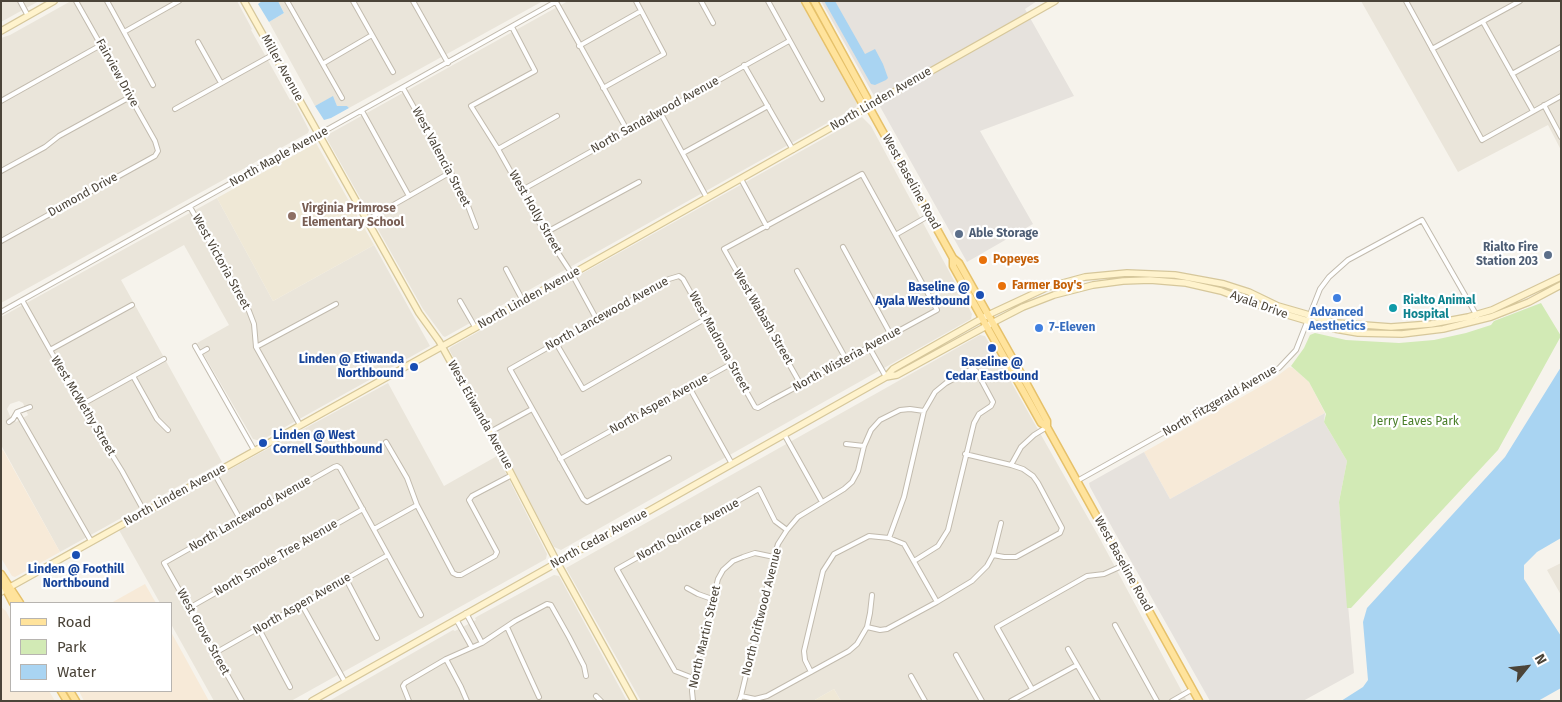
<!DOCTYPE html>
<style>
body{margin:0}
#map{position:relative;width:1562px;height:702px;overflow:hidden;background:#f6f3ec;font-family:"Fira Sans",sans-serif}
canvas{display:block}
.frame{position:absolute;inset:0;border:2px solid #4b4439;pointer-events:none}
.legend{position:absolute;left:10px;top:602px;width:162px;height:90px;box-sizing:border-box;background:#fff;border:1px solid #b7b4b0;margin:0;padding:6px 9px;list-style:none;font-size:15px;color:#4b4439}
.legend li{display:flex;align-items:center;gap:10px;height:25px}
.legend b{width:25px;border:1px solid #b7b4b0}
.north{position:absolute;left:1502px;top:642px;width:50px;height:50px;-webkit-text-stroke:4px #fff;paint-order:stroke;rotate:61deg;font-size:14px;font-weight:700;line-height:20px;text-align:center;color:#4b4439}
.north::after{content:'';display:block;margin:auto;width:18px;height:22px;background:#4b4439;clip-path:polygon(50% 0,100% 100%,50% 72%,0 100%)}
</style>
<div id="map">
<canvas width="1562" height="702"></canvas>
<div class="frame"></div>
<ul class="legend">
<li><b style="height:6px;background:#ffe39c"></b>Road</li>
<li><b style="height:14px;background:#d2eab5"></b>Park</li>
<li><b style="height:14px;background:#a9d4f2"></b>Water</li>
</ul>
<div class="north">N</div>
</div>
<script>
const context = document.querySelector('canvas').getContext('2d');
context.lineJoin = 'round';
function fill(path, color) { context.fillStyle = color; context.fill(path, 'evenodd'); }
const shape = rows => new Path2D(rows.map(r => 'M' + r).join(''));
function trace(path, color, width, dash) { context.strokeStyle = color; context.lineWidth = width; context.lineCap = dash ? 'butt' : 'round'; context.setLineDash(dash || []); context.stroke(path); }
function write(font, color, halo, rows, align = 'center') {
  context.font = font + ' "Fira Sans",sans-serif'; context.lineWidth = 4.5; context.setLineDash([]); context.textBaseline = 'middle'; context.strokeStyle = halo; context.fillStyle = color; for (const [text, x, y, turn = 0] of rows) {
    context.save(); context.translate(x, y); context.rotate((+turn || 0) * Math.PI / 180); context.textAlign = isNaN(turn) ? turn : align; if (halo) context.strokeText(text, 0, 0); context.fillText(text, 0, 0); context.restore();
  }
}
fill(shape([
 [1,1,39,1,1,22],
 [71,1,237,1,252,29,251,30,290,100,293,99,309,130,308,133,1,303,1,38,10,35],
 [278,1,543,1,349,108,347,106,337,106,333,97,315,106,269,22,284,13],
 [568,1,800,1,857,103,856,107,445,337,443,336,423,309,327,139,329,134],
 [1361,1,1561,1,1561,150,1548,125,1458,172],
 [862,117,871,126,972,314,971,319,561,550,554,547,449,349,451,347],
 [217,198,273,301,374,245,430,346,260,441,253,439,197,343,229,325,184,245,121,280,222,462,60,552,1,445,1,317],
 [19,401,23,403,28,415,16,422,10,416,7,409,10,404],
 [980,335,985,336,1100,539,1187,701,841,701,834,689,813,701,641,701,566,568],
 [388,383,444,486,497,456,547,554,546,559,291,701,214,701,171,624,171,603,160,603,119,530],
 [1561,563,1561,595,1547,570],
 [554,575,559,576,627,701,329,701,453,630,455,631,476,620,475,618,478,616]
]), '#eae5da');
fill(shape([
 [1289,367,1293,368,1309,382,1325,413,1170,499,1144,452,1272,380],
 [3,450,60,552,15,577,12,576,1,558,1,451],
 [145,584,156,603,111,603],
 [1,607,6,611,11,621,11,691,49,691,55,701,1,701],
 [171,632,209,701,84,701,79,691,171,691]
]), '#f7ead8');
fill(shape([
 [821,1,1037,1,1025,9,1074,96,980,131,1033,224,967,262],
 [1325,413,1324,422,1347,461,1339,502,1354,673,1303,701,1210,701,1114,531,1090,487,1089,483,1144,452,1170,499]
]), '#e6e2dd');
fill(shape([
 [316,143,374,245,273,301,217,198],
 [834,689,841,701,813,701]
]), '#efe8d6');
fill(shape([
 [1541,303,1561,336,1498,450,1351,608,1347,608,1339,502,1347,461,1324,422,1326,414,1309,382,1291,366,1304,348,1310,335,1315,333,1346,340,1399,343,1434,340,1466,333,1491,325,1494,321]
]), '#d2eab5');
fill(shape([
 [262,1,278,1,284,13,269,22,258,4],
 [824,1,835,1,865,54,875,49,883,64,888,78,886,80,875,85,871,84],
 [333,96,337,106,347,106,349,108,331,118,324,120,315,106],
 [1561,367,1561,538,1537,552,1524,565,1524,579,1561,636,1561,688,1538,701,1341,701,1363,687,1368,680,1363,622,1367,608,1505,457]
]), '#a9d4f2');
const street = shape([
 [20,1,28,16],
 [107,1,153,85],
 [287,1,342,98],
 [353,1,393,72],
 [413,1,448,63],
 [701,1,713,23],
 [768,1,822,99],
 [1406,1,1482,140,1561,96],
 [556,2,627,130],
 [1483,22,1533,111],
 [512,27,535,71,471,106,498,149,545,233,572,274,597,320],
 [124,32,179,1],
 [198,42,221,83],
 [579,46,641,11],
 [1432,49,1520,1],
 [324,63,372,35],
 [744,65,793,150],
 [1512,74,1561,47],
 [403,88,465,198,476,227],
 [603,88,664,54,636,1],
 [1,101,101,45],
 [1544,105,1561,137],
 [175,109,274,54],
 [362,111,409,196],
 [660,112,707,198],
 [498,149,557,116],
 [683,153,768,106],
 [1,171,45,147,59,136,130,97],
 [741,179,767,227],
 [522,190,789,41],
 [190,207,249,311,254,324,256,347,300,425],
 [367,220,451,172],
 [545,233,639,182],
 [897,234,930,215],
 [1,241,155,156,158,151,155,141,76,1],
 [843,247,891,335],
 [506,269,523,301],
 [797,271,846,359],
 [22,300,81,405,122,471,144,511],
 [460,301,475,327],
 [1,312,557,1],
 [556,343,583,389,705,319],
 [195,346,254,450],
 [256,347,336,304],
 [869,347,886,377],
 [50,350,132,305],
 [200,353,207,349],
 [133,376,157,419,168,430],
 [689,387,732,464],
 [81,405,164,359],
 [17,412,91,541],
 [9,422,13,419,17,412,30,407],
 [490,432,532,409],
 [784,434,822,502],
 [386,442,407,478,417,505,453,573,457,575,461,575,495,556,497,552,469,500,472,496,512,475],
 [846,444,864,446],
 [965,454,1011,465,1023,469,1033,476,1038,483,1062,528,1060,533,1016,557,1004,557,993,555],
 [669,458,587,502,583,499,510,369,669,279,679,276,683,279,755,407,758,408,772,400,798,386,869,347,937,310,862,174,724,249,801,385],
 [560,459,731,364],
 [1011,465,1021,447,1034,435,1047,427],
 [214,473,240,519],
 [1077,481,1279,368,1296,350,1320,289,1329,277,1348,260,1422,220,1477,316],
 [374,529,417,505],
 [889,538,904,497,924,411,935,392,946,383,970,370,974,369,977,372,993,402,991,406,979,414,974,423,948,530,938,546,914,561],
 [346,579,377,638],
 [687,588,698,594,712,599],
 [872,595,870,613,867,627,880,630,887,629,937,602,972,581,987,566,993,555,1001,523],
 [302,605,345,682],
 [189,608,363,509],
 [466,613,482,643],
 [456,619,471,646],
 [1115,625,1157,701],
 [507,627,539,697],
 [259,629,290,687],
 [1068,649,1098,701],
 [215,653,388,555],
 [956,655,982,701],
 [446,659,461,687,467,701],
 [811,672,805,660,804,651,823,571,834,554,869,536,889,538,904,544,937,602],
 [911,676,925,701],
 [693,678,675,671,617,569,759,489,775,521,787,530],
 [1032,689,997,627,1087,576,1104,574,1124,565],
 [596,696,601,701],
 [741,696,774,557,778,544,787,530,798,517,844,489,852,482,858,471,864,446,871,430,880,420,900,410,910,409,924,411],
 [242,701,164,563,334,467,337,466,340,468,421,615],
 [409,701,403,686,405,683,446,659,482,643,515,621,547,604,551,605,569,637,584,666,586,676],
 [693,701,692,691,693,678,718,579,723,570,733,561,743,557,755,553,774,557],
 [739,701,741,696,755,699,767,696,849,651,857,644,867,627],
 [1011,701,1077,665],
 [1172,701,1193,689]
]);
const secondary = shape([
 [244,1,419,313,439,341,489,431,557,562,634,701],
 [1,31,54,1],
 [886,377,893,369,988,315,1048,287,1085,277,1127,273,1175,275,1224,284,1249,292,1278,306,1337,323,1391,327,1431,324,1468,317,1492,310,1561,277],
 [1,592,572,274,1055,1],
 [312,701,886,377,897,375,992,323,1023,307,1054,295,1093,285,1123,281,1150,280,1186,283,1221,291,1274,311,1335,329,1358,333,1402,334,1443,329,1491,317,1529,302,1561,285]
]);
const primary = shape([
 [805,1,862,103,869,107],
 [814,1,867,98,869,107,953,258,959,263,1023,377,1047,421,1047,427],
 [953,258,953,266,982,318,1041,423,1047,427,1077,481,1199,701],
 [1,574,20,603],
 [1,580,13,603],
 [61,691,67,701],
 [70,691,76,701]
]);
trace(street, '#c2bbae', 6);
trace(secondary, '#d6c79b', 8);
trace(primary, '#e6c16a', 9);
trace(street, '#fff', 4);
trace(secondary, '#fff3cd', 5.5);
trace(primary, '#ffe39c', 6);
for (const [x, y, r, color] of [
 [292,216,5,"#8d6e63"],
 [959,234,5,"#5c6f8a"],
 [1548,255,5,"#5c6f8a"],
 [983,260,5,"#e8710a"],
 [1002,286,5,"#e8710a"],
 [980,295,5,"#1a4fb4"],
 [1337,298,5,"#3f7fe0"],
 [1393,308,5,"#0f9aa8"],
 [1039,328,5,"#3f7fe0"],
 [992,348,5,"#1a4fb4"],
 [414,367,5,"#1a4fb4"],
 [263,443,5,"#1a4fb4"],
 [76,555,5,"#1a4fb4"]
]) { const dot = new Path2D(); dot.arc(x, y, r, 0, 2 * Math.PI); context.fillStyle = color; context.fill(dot); trace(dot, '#fff', 2); }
write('12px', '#4b4439', '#fff', [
 ["Miller Avenue",282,68,61],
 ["Fairview Drive",117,73,61],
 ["North Linden Avenue",881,99,-30],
 ["North Sandalwood Avenue",655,115,-29],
 ["North Maple Avenue",279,157,-29],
 ["West Valencia Street",441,157,62],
 ["West Baseline Road",911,182,61],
 ["Dumond Drive",83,195,-29],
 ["West Holly Street",535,212,60],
 ["West Victoria Street",221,262,61],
 ["North Linden Avenue",529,298,-29],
 ["Ayala Drive",1259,305,20],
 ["North Lancewood Avenue",607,314,-29],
 ["West Wabash Street",763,317,60],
 ["West Madrona Street",719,342,61],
 ["North Wisteria Avenue",847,359,-29],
 ["North Fitzgerald Avenue",1220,401,-30],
 ["North Aspen Avenue",659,404,-29],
 ["West McWethy Street",83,406,59],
 ["West Etiwanda Avenue",480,415,61],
 ["North Linden Avenue",175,495,-29],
 ["North Lancewood Avenue",250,514,-30],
 ["North Quince Avenue",688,530,-29],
 ["North Cedar Avenue",599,539,-29],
 ["North Smoke Tree Avenue",276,558,-30],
 ["West Baseline Road",1123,564,61],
 ["North Aspen Avenue",302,604,-30],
 ["North Driftwood Avenue",762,612,-76],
 ["West Grove Street",203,632,61],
 ["North Martin Street",705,637,-77]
]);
write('bold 12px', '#785e54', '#fff', [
 ["Virginia Primrose",302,209],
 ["Elementary School",302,223]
], 'left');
write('bold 12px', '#4e5e75', '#fff', [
 ["Able Storage",969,234],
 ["Rialto Fire",1538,248,"right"],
 ["Station 203",1538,262,"right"]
], 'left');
write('bold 12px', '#c56008', '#fff', [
 ["Popeyes",993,260],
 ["Farmer Boy's",1012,286]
], 'left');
write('bold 12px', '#164399', '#fff', [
 ["Baseline @",970,288],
 ["Ayala Westbound",970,302],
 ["Linden @ Etiwanda",404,360],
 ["Northbound",404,374],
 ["Baseline @",992,363,"center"],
 ["Cedar Eastbound",992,377,"center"],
 ["Linden @ West",273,436,"left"],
 ["Cornell Southbound",273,450,"left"],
 ["Linden @ Foothill",76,570,"center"],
 ["Northbound",76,584,"center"]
], 'right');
write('bold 12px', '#0d838f', '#fff', [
 ["Rialto Animal",1403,301],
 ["Hospital",1403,315]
], 'left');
write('bold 12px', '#366cbe', '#fff', [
 ["Advanced",1337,313],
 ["Aesthetics",1337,327],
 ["7-Eleven",1049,328,"left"]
]);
write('12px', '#4a7f2a', '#fff', [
 ["Jerry Eaves Park",1416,422]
]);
</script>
